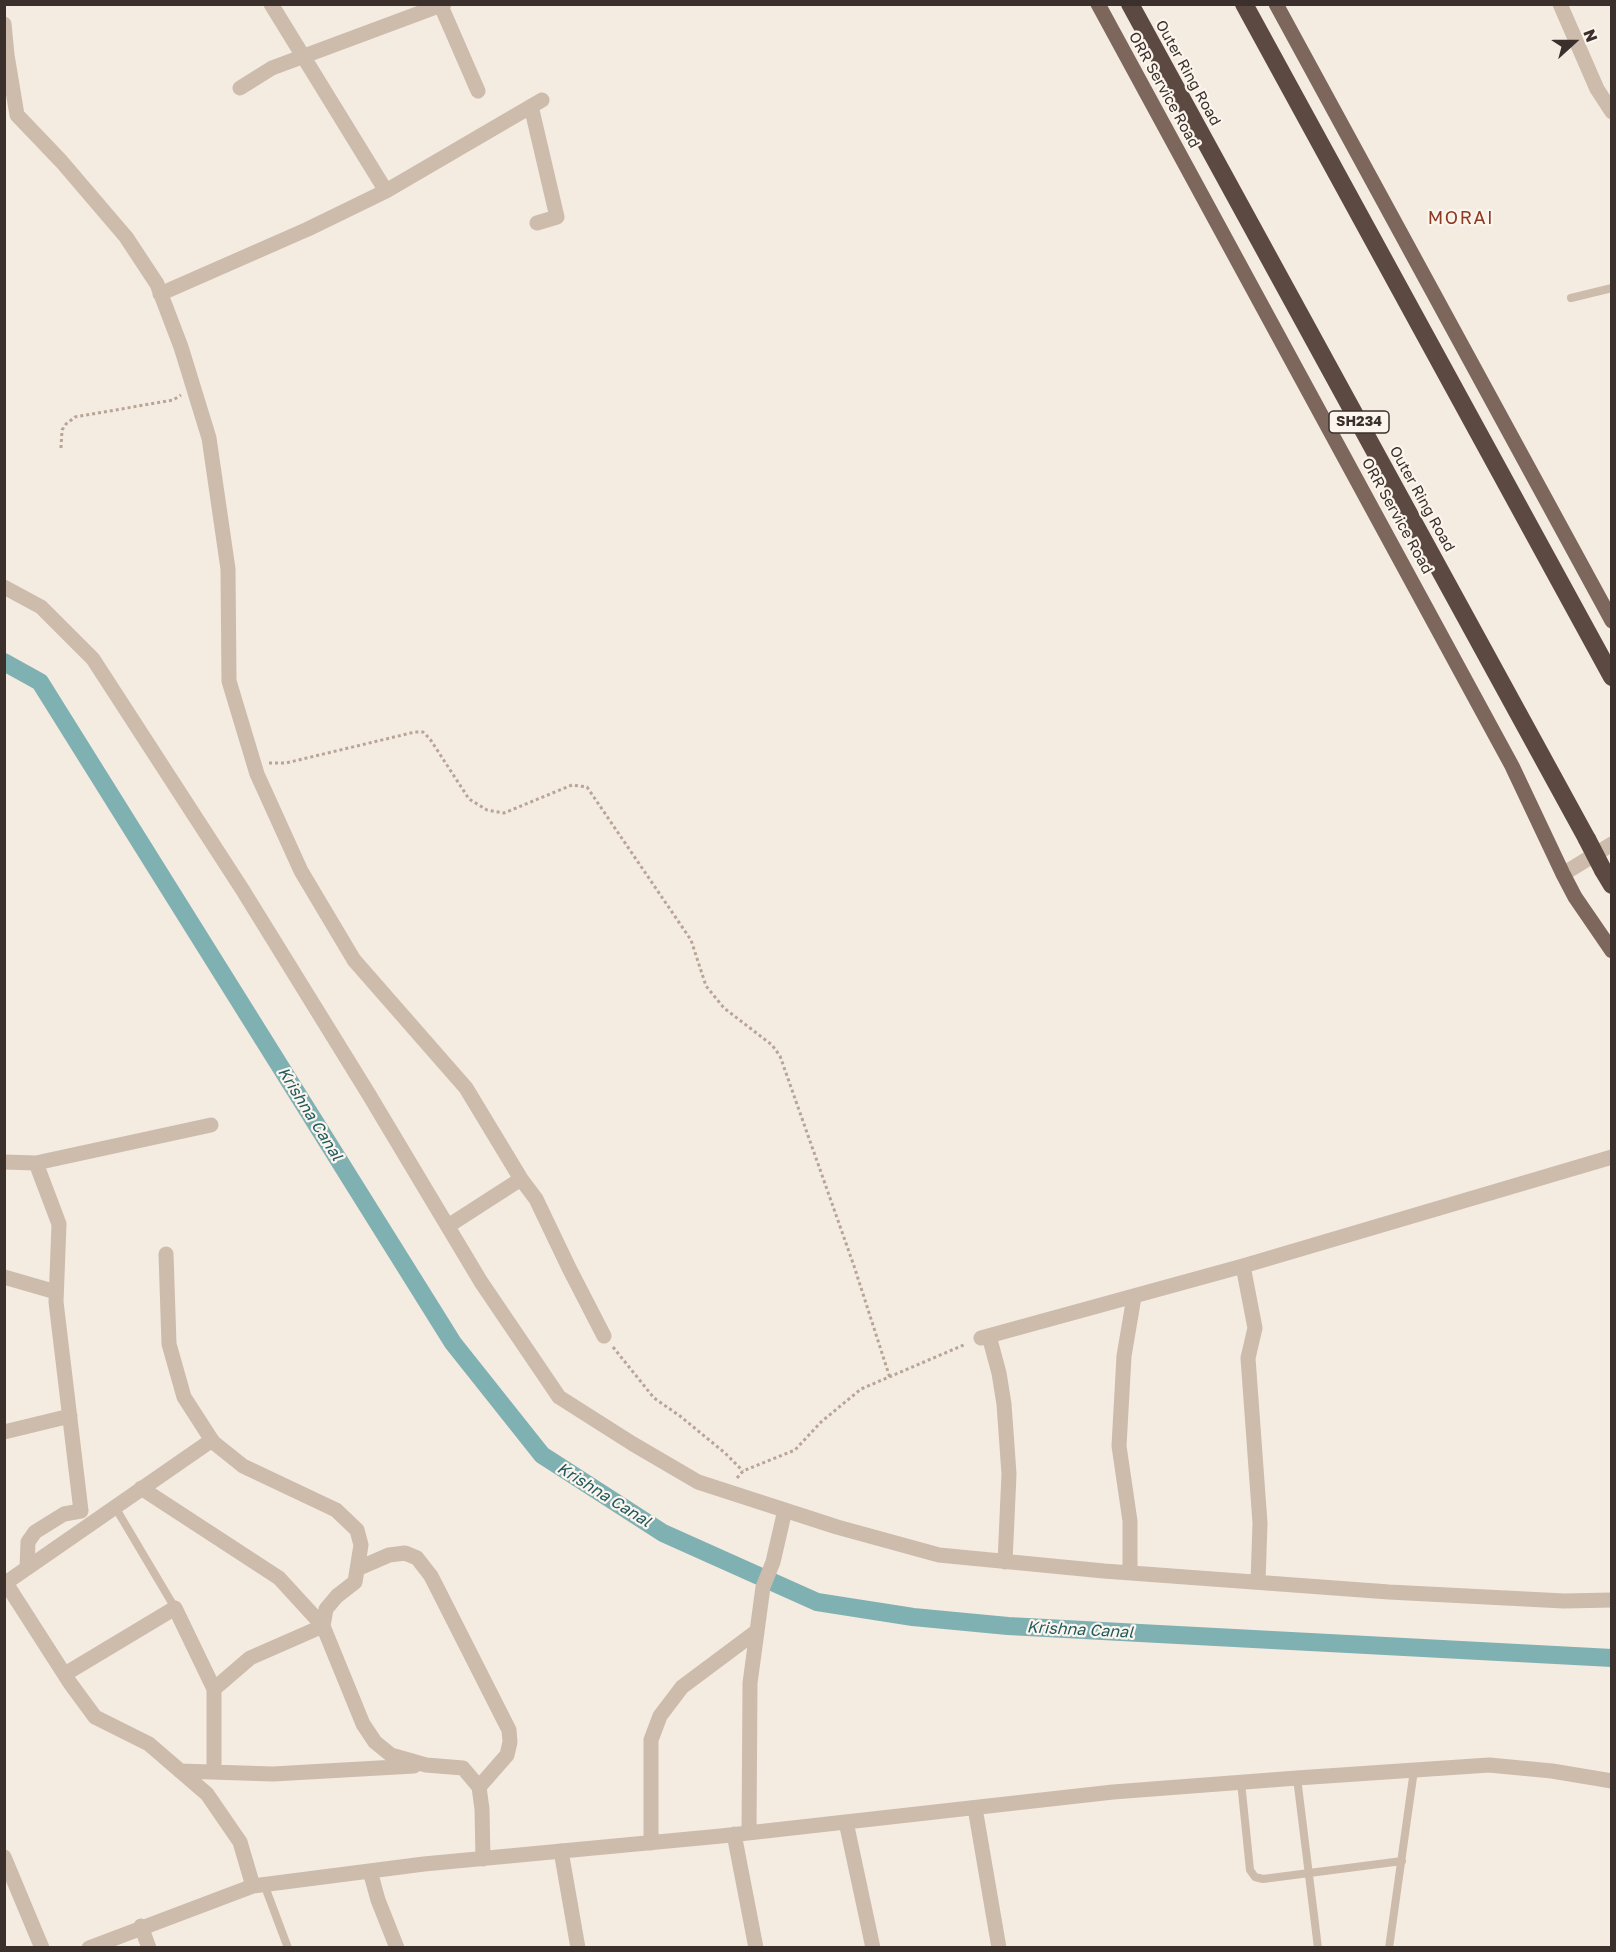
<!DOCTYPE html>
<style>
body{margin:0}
#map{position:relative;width:1616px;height:1952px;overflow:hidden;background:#f4ebe1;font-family:"Golos Text",sans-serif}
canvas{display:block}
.frame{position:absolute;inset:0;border:6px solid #3b302b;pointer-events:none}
.north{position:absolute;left:1544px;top:12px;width:60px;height:60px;-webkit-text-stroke:4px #fbf5ee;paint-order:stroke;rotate:69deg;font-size:16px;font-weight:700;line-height:24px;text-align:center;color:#3b302b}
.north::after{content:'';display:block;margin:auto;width:21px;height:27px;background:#3b302b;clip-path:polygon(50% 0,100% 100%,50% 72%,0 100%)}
</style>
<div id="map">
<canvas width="1616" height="1952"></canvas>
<div class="frame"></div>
<div class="north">N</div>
</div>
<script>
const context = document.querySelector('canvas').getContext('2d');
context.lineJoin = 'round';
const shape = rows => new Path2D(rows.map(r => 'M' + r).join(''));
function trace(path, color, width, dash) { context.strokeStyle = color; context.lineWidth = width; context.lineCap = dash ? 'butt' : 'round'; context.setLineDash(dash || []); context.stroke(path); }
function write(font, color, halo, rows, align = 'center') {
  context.font = font + ' "Golos Text",sans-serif'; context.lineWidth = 4.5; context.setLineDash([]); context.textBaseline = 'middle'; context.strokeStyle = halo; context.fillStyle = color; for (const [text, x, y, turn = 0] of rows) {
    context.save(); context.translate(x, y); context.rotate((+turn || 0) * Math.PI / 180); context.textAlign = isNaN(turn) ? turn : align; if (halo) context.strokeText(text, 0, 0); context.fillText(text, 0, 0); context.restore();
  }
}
trace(shape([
 [4,662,40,682,453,1343,542,1455,663,1533,817,1602,913,1617,1008,1626,1612,1658]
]), '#7fb0b2', 18);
trace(shape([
 [61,448,62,430,66,424,75,417,173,400,181,395],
 [269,763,286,763,415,732,423,732,430,739,469,799,487,810,504,813,572,785,587,787,691,940,706,986,724,1008,772,1045,780,1056,854,1266,890,1378],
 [613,1347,654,1398,680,1416,725,1453,743,1471],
 [737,1478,743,1471,795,1450,821,1422,861,1389,966,1344]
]), '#b9a596', 3, [3, 3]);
trace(shape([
 [1571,298,1612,288],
 [115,1507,175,1608],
 [1297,1778,1318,1948],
 [1241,1782,1250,1870,1255,1877,1263,1879,1402,1861],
 [264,1884,288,1948],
 [1389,1948,1414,1770]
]), '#cdbbac', 8);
trace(shape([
 [271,4,386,191],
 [441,6,478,91],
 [4,24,7,55,17,115,61,161,126,237,157,284,181,347,209,438,228,569,229,681,257,774,301,871,354,960,466,1088,521,1179,448,1226],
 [240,88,272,68,444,4],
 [531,106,557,217,537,223],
 [160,294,308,229,386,191,542,100],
 [4,587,41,607,93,659,242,889,368,1093,481,1282,559,1397,633,1444,698,1482,837,1527,939,1555,1104,1571,1389,1592,1564,1601,1612,1600],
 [4,1162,36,1163,211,1125],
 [521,1179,536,1199,569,1268,604,1336],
 [166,1254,169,1344,184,1397,213,1442,243,1466,336,1510,357,1530,361,1545,355,1582,337,1596,326,1609,323,1626,363,1724,375,1742,391,1755,426,1765,463,1768,479,1787,482,1809,483,1859],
 [1243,1266,1255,1328,1248,1358,1260,1523,1258,1582],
 [4,1277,56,1292],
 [989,1336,999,1373,1004,1404,1009,1474,1005,1562],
 [981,1338,1243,1266,1612,1157],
 [4,1432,70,1416],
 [27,1568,28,1542,35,1532,64,1514,81,1511,56,1302,59,1224,36,1163],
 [359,1568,389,1555,405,1553,417,1558,431,1576,509,1730,510,1742,507,1755,479,1787],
 [1130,1573,1130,1521,1119,1446,1124,1356,1134,1297],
 [4,1580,70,1683,95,1717,149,1744,207,1794,240,1842,253,1886],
 [4,1584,212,1440],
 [65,1674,175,1608,214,1689,250,1658,323,1626,279,1578,141,1488],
 [180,1771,273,1774,414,1766],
 [214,1772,214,1689],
 [975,1808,999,1948],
 [846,1822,873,1948],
 [749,1833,750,1683,763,1587,773,1562,785,1510],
 [734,1834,756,1948],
 [651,1843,651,1740,660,1716,682,1687,757,1631],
 [561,1851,578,1948],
 [4,1857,42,1948],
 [370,1871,378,1900,397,1948],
 [141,1926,149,1948],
 [89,1948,253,1886,424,1864,721,1836,1113,1792,1297,1778,1489,1765,1552,1771,1612,1781]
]), '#cdbbac', 15);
trace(shape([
 [1560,4,1597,89,1612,112],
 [1563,874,1612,844]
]), '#cdbbac', 15);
trace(shape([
 [1098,4,1512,766,1563,874,1575,897,1612,951],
 [1276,4,1612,621]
]), '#7d675c', 15);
trace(shape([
 [1130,4,1587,839],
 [1244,4,1612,677],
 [1603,870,1612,885]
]), '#5c4a42', 18);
trace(shape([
 [1587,839,1603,870]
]), '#5c4a42', 18);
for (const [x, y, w] of [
 [1359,422,60]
]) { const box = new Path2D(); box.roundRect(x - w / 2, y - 11, w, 22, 4.5); context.fillStyle = '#fbf5ee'; context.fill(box); trace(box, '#3b302b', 1.5); }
write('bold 14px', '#3b302b', null, [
 ["SH234",1359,422]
]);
write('15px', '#3b302b', '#fbf5ee', [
 ["Outer Ring Road",1188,73,61],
 ["ORR Service Road",1164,90,61],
 ["Outer Ring Road",1422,499,61],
 ["ORR Service Road",1397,516,61]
]);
write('italic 16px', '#1f5a5e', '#fbf5ee', [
 ["Krishna Canal",310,1114,58],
 ["Krishna Canal",604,1495,32],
 ["Krishna Canal",1080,1630,3]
]);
context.letterSpacing = '1.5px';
write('18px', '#8c3b22', '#fbf5ee', [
 ["MORAI",1461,218]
]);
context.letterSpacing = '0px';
</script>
